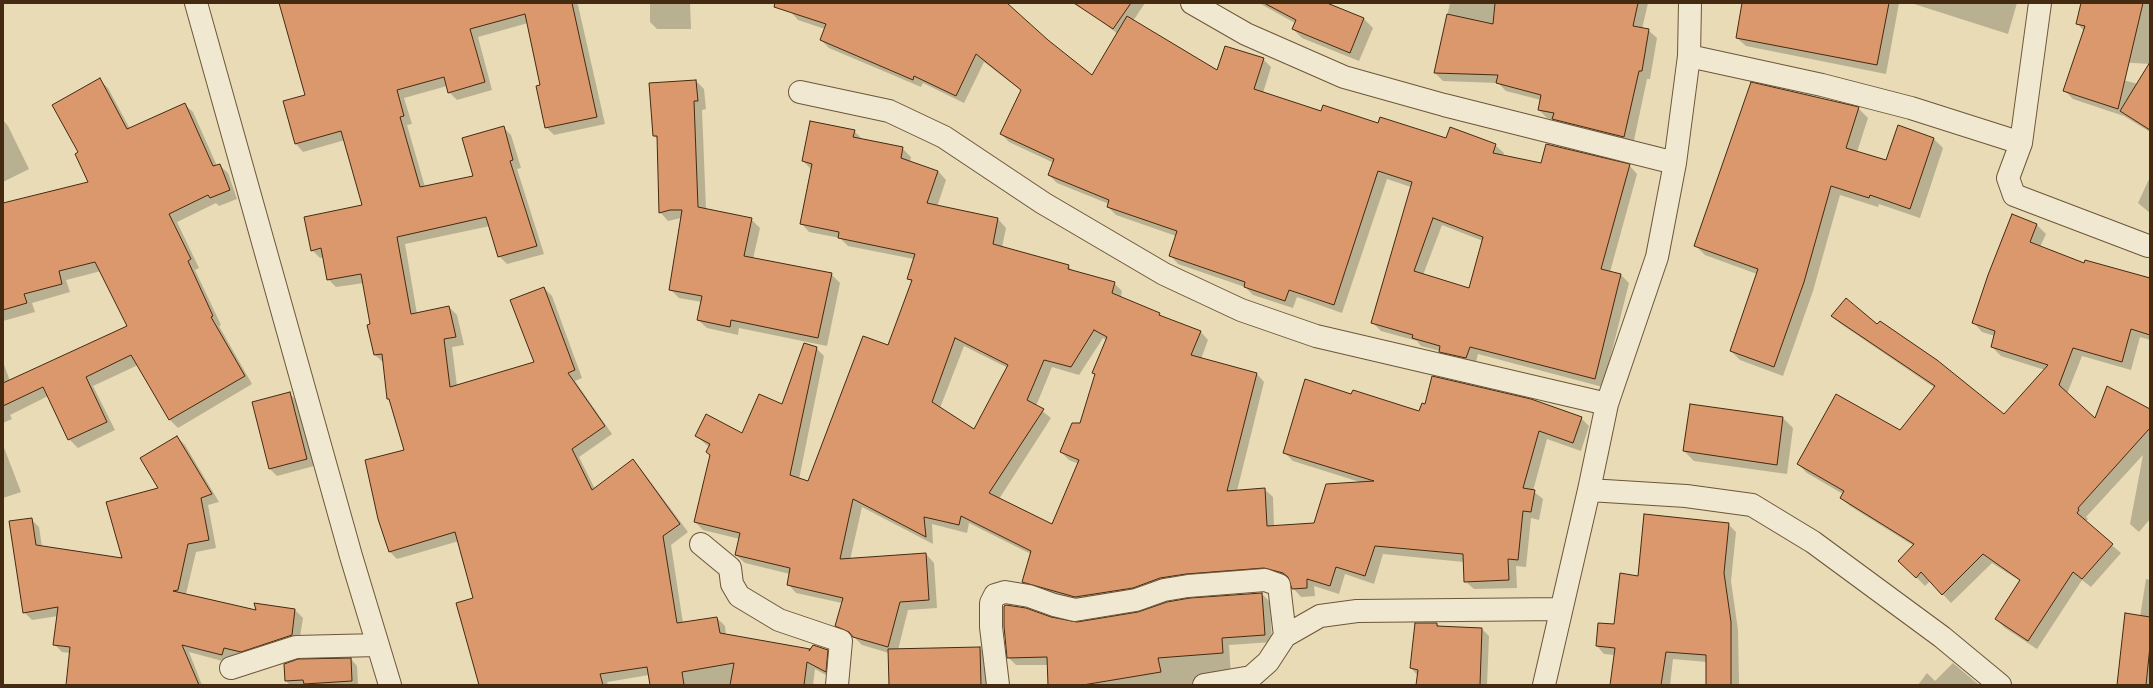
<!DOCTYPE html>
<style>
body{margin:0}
#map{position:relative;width:2153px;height:688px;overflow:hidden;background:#e8dbb6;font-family:"IM FELL English",serif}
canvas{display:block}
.frame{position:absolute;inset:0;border:4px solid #442a11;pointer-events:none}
</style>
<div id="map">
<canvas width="2153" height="688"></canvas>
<div class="frame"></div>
</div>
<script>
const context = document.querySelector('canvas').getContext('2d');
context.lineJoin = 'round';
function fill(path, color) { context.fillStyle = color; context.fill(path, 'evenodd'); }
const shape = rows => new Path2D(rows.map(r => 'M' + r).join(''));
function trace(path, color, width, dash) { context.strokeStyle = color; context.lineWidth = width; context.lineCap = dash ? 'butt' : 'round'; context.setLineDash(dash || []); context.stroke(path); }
fill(shape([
 [282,3,576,3,578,5,605,124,554,135,546,127,541,86,528,23,478,37,492,90,457,100,449,92,447,86,404,98,412,124,407,125,425,187,474,176,503,127,511,135,521,168,517,169,544,254,507,264,499,256,490,226,405,244,417,314,449,307,457,315,464,345,452,347,457,386,536,363,544,288,552,296,582,378,575,381,612,434,579,457,595,489,633,461,641,469,688,532,671,545,683,623,717,618,725,626,726,635,811,651,827,651,835,659,833,679,815,669,813,685,651,685,649,675,607,682,608,685,480,685,475,599,459,541,397,559,389,551,405,451,391,402,388,399,384,363,375,355,368,325,371,325,364,283,336,287,328,279,324,257,320,258,312,250,363,206,345,140,303,152,296,144,306,96],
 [650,3,690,3,691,29,657,29,650,22],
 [792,3,1005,3,1048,41,1093,76,1118,34,1093,15,1072,3,1145,3,1133,21,1218,72,1263,59,1271,67,1263,93,1322,112,1447,140,1495,145,1504,153,1503,156,1542,165,1629,165,1637,174,1610,272,1621,275,1629,283,1603,387,1478,354,1475,366,1448,360,1440,351,1421,346,1417,341,1381,331,1373,323,1411,187,1387,179,1342,313,1297,297,1293,308,1253,295,1245,287,1178,264,1170,255,1176,236,1116,215,1108,207,1109,204,1057,183,1049,175,1054,163,1009,142,1001,134,1022,91,984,62,964,103,923,83,921,87,829,48,821,40,825,29,798,20,790,11],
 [1442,225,1483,241,1470,289,1423,275],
 [1259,3,1324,3,1364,19,1373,28,1359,61,1302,38,1293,29,1295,23],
 [1450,3,1648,3,1642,29,1648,30,1657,38,1650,79,1647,79,1633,145,1562,127,1554,120,1547,118,1539,110,1541,100,1506,91,1498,83,1443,81,1435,73],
 [1743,3,1899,3,1886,74,1746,46,1737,38],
 [1911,3,2017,3,2008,34],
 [2082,3,2150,3,2150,64,2085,60,2084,31,2077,23],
 [2072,67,2150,87,2150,132,2124,116,2073,99,2064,90],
 [99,79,108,88,130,129,184,104,193,112,217,166,219,165,228,173,237,199,219,206,216,203,177,222,199,268,195,270,221,325,219,326,252,384,178,428,170,420,138,365,93,386,115,430,78,448,69,439,48,396,10,415,12,419,3,423,3,362,10,381,128,327,101,271,66,280,70,292,32,303,35,312,3,321,3,204,89,182,79,153],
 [696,81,704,89,706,109,702,110,706,209,751,219,760,228,753,259,831,274,840,283,827,346,739,328,738,335,707,328,698,320,702,302,679,298,670,289,681,218,668,221,660,212,658,139,654,136],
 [1858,108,1868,118,1857,152,1887,161,1898,127,1934,139,1943,148,1920,218,1879,204,1878,207,1840,195,1813,291,1783,376,1740,360,1731,351,1757,274,1705,255,1696,246],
 [3,120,8,126,29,169,3,182],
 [854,131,862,139,902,148,911,157,910,162,938,171,946,180,937,207,998,219,1006,228,1002,247,1068,266,1074,272,1114,283,1122,291,1121,297,1159,314,1164,318,1200,331,1208,340,1201,359,1256,373,1264,382,1237,491,1264,489,1273,497,1274,527,1315,524,1363,483,1293,461,1284,452,1352,395,1420,412,1581,418,1589,426,1581,451,1547,439,1533,491,1543,499,1539,520,1531,518,1526,567,1516,566,1517,588,1474,589,1465,581,1464,562,1383,554,1374,584,1345,574,1339,594,1314,586,1315,596,1301,597,1293,588,1291,581,1273,575,1084,605,1031,590,1023,582,1031,554,969,523,967,533,932,524,933,544,862,507,850,560,926,554,934,563,937,608,908,610,898,650,980,648,988,656,989,685,890,685,889,653,862,645,855,638,845,634,836,626,842,603,796,593,788,584,790,574,745,563,736,555,740,539,703,530,695,522,711,456,707,452,709,447,696,436,742,434,782,405,816,348,824,356,799,479,809,482,888,346,912,282,908,278,914,259,848,246,840,238,809,232,801,223,811,169,803,161],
 [1103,338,1106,340,1093,373,1095,375,1081,424,1061,452,1069,460,1079,464,1053,526,999,499,1051,418,1036,406,1052,367,1079,375],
 [964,346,1008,368,974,430,940,408],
 [2150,177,2150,213,2138,203],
 [2012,215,2037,225,2046,234,2040,247,2084,265,2150,279,2150,340,2140,337,2131,370,2082,356,2067,394,2096,420,2150,410,2150,519,2139,532,2130,524,2143,455,2086,517,2088,519,2085,522,2121,553,2091,587,2082,580,2037,649,2005,628,1996,619,2020,581,1992,563,1951,603,1930,581,1925,586,1900,561,1914,546,1850,506,1841,498,1843,494,1807,473,1798,464,1900,431,1935,388,1841,324,1832,316,1878,326,2004,416,2045,370,2001,356,1992,347,1995,336,1982,332,1974,323],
 [289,393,296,400,314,466,277,476,270,469],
 [1783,418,1793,428,1787,474,1694,461,1684,451],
 [177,437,185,445,219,502,208,505,216,548,196,552,186,594,258,611,256,604,295,610,303,618,299,643,249,659,231,655,230,663,189,652,202,685,67,685,70,653,62,652,54,644,58,616,32,620,24,612,31,519,39,527,42,547,123,559,160,488],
 [3,445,21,492,3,498],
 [1728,524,1736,532,1731,581,1738,630,1739,684,1786,685,1707,685,1707,662,1673,659,1670,685,1611,685,1615,655,1604,654,1597,646,1614,626,1639,577],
 [2146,579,2150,580,2150,685,2118,685,2140,617],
 [1262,594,1270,602,1272,642,1229,645,1231,677,1203,685,1049,685,1048,665,1016,665,1008,657,1051,618,1077,623],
 [1437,624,1440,627,1482,629,1489,636,1487,685,1417,685,1418,676,1411,668],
 [351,659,357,666,358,685,290,685,286,681],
 [1953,663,1979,685,1918,685,1927,673,1935,681]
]), '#0003');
const building = shape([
 [279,3,572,3,597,117,545,128,536,86,540,85,525,14,470,29,485,82,448,93,444,77,397,90,404,116,400,117,420,187,473,176,462,138,504,126,513,160,510,161,537,246,498,257,486,217,397,237,411,314,449,306,456,337,444,339,450,387,534,362,510,300,544,287,575,370,568,373,605,426,572,449,592,490,633,459,680,524,663,536,677,623,717,617,720,633,810,649,809,651,813,645,828,650,826,672,807,662,804,685,730,685,734,663,682,672,684,685,650,685,647,667,600,674,603,685,479,685,456,603,473,598,455,532,389,552,378,519,365,460,404,450,389,399,387,399,382,354,374,355,367,325,370,324,361,274,327,280,321,248,311,251,304,217,362,205,341,131,295,144,283,101,305,95,279,3],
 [775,3,1007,3,1048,40,1092,75,1127,16,1217,70,1225,46,1264,58,1254,89,1321,111,1323,105,1378,123,1380,117,1446,138,1450,127,1496,144,1493,153,1541,163,1546,144,1630,164,1601,269,1621,274,1595,379,1470,347,1466,358,1439,352,1440,346,1412,338,1413,335,1371,323,1412,182,1378,171,1334,305,1289,290,1285,301,1244,287,1245,282,1169,256,1177,231,1107,207,1109,200,1048,175,1054,159,1000,134,1021,90,976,54,956,96,914,76,913,80,820,40,826,24,774,7,775,3],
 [1433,218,1483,237,1469,288,1414,271,1433,218],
 [1074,3,1131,3,1113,29,1074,3],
 [1264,3,1327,3,1364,18,1350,53,1292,29,1296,20,1264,3],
 [1495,3,1638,3,1633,26,1649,29,1642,71,1639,71,1624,137,1552,119,1554,113,1538,110,1541,95,1496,83,1498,75,1434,73,1447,14,1493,24,1495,3],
 [1742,3,1889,3,1877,65,1736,38,1742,3],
 [2081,3,2143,3,2118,109,2063,91,2085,26,2076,24,2081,3],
 [2150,62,2150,130,2120,111,2150,62],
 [100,78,127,129,185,103,213,166,220,164,230,190,210,198,208,195,169,214,191,259,188,261,213,316,211,317,245,376,169,420,131,355,86,377,107,422,68,440,43,387,3,406,3,383,127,326,95,262,59,271,62,284,24,294,27,303,3,310,3,203,88,182,75,154,78,152,52,105,100,78],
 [696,80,698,101,694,101,698,207,752,218,744,256,832,273,818,338,731,320,730,327,697,320,702,296,669,290,682,210,670,210,659,213,657,136,653,136,649,83,696,80],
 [1751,82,1859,107,1846,148,1886,160,1898,125,1934,138,1910,209,1870,195,1869,198,1831,186,1804,282,1774,367,1730,351,1758,269,1694,246,1751,82],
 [810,121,855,130,853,137,903,147,901,158,938,171,927,203,998,218,993,244,1069,265,1068,269,1115,282,1112,293,1160,313,1159,315,1201,331,1191,355,1257,373,1227,491,1265,488,1267,526,1314,523,1326,484,1374,481,1283,453,1305,379,1351,394,1353,390,1419,411,1422,403,1425,404,1432,376,1531,399,1582,417,1573,443,1539,431,1523,488,1535,490,1531,512,1523,511,1518,560,1508,559,1509,580,1464,582,1463,554,1375,546,1365,576,1336,567,1330,586,1307,579,1307,588,1292,589,1288,577,1283,573,1264,568,1186,574,1160,578,1133,588,1075,597,1022,582,1031,551,961,516,959,525,924,517,926,537,853,499,840,559,926,553,929,600,900,602,888,647,853,637,849,632,835,626,843,598,787,585,790,568,735,555,740,533,694,522,710,455,706,452,710,444,695,436,706,414,742,433,759,394,782,404,804,343,817,347,790,475,808,481,863,336,888,345,912,280,907,279,915,254,838,238,839,232,800,224,812,164,802,161,810,121],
 [1094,330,1107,337,1092,373,1095,374,1080,423,1072,423,1060,452,1079,460,1052,524,989,493,1044,409,1027,400,1044,360,1071,367,1094,330],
 [955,338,1008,365,974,429,932,402,955,338],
 [2012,214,2037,224,2030,242,2084,263,2085,260,2150,278,2150,335,2131,329,2122,362,2073,348,2059,385,2095,418,2107,386,2150,409,2150,428,2078,508,2079,510,2077,513,2113,544,2082,579,2073,572,2028,641,1995,619,2020,580,1983,554,1942,595,1921,572,1916,578,1898,561,1914,544,1840,498,1844,491,1797,464,1836,394,1900,430,1935,386,1831,316,1846,298,1877,324,1880,321,1937,360,2004,414,2048,365,1991,347,1995,331,1972,323,1988,275,2012,214],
 [290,392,307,459,269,469,252,402,290,392],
 [1690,404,1783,417,1777,465,1683,451,1690,404],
 [177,436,212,494,201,498,209,540,188,544,178,590,173,591,256,610,254,603,295,609,292,635,241,652,224,648,222,655,182,645,199,685,66,685,70,647,53,645,58,607,23,613,9,521,32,518,36,545,122,558,106,502,158,488,140,458,177,436],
 [1644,514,1729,523,1724,573,1731,622,1731,685,1706,685,1706,655,1666,652,1661,685,1610,685,1615,648,1596,646,1598,623,1614,624,1620,573,1638,576,1644,514],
 [1262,593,1265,635,1222,638,1223,653,1158,658,1161,672,1083,685,1048,685,1047,657,1007,658,1004,626,1004,606,1006,605,1026,608,1051,617,1077,622,1138,612,1167,602,1190,598,1262,593],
 [2125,613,2150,617,2150,646,2146,685,2117,685,2125,613],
 [1415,623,1437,623,1437,626,1482,628,1480,685,1416,685,1418,670,1410,668,1415,623],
 [980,647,981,685,889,685,888,649,980,647],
 [351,658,352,681,304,684,303,680,285,681,284,664,298,659,351,658]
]);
fill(building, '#db986c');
trace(building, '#442a11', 1);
const street = shape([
 [196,3,351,556,390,685],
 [1192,3,1246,34,1344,77,1444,105,1675,163],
 [2040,3,2021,143,2008,178,2014,195,2148,246],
 [1689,56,1822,85,1911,108,2021,143],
 [800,92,889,111,944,137,1043,203,1164,274,1241,310,1316,336,1607,404],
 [1589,490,1686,496,1752,505,1813,542,1942,637,2000,685],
 [701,544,730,568,732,584,739,596,779,620,841,641,837,685],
 [231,668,296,647,378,645],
 [998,685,991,627,991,603,995,595,1005,592,1029,596,1054,605,1075,610,1136,600,1164,590,1188,586,1265,580,1279,585,1285,636],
 [1204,685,1251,677,1268,662,1285,636,1320,616,1357,611,1561,609],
 [1544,685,1589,490,1607,404,1657,257,1675,163,1689,56,1690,3]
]);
trace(street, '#6d563a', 24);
trace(street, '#f0e8d0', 22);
</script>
